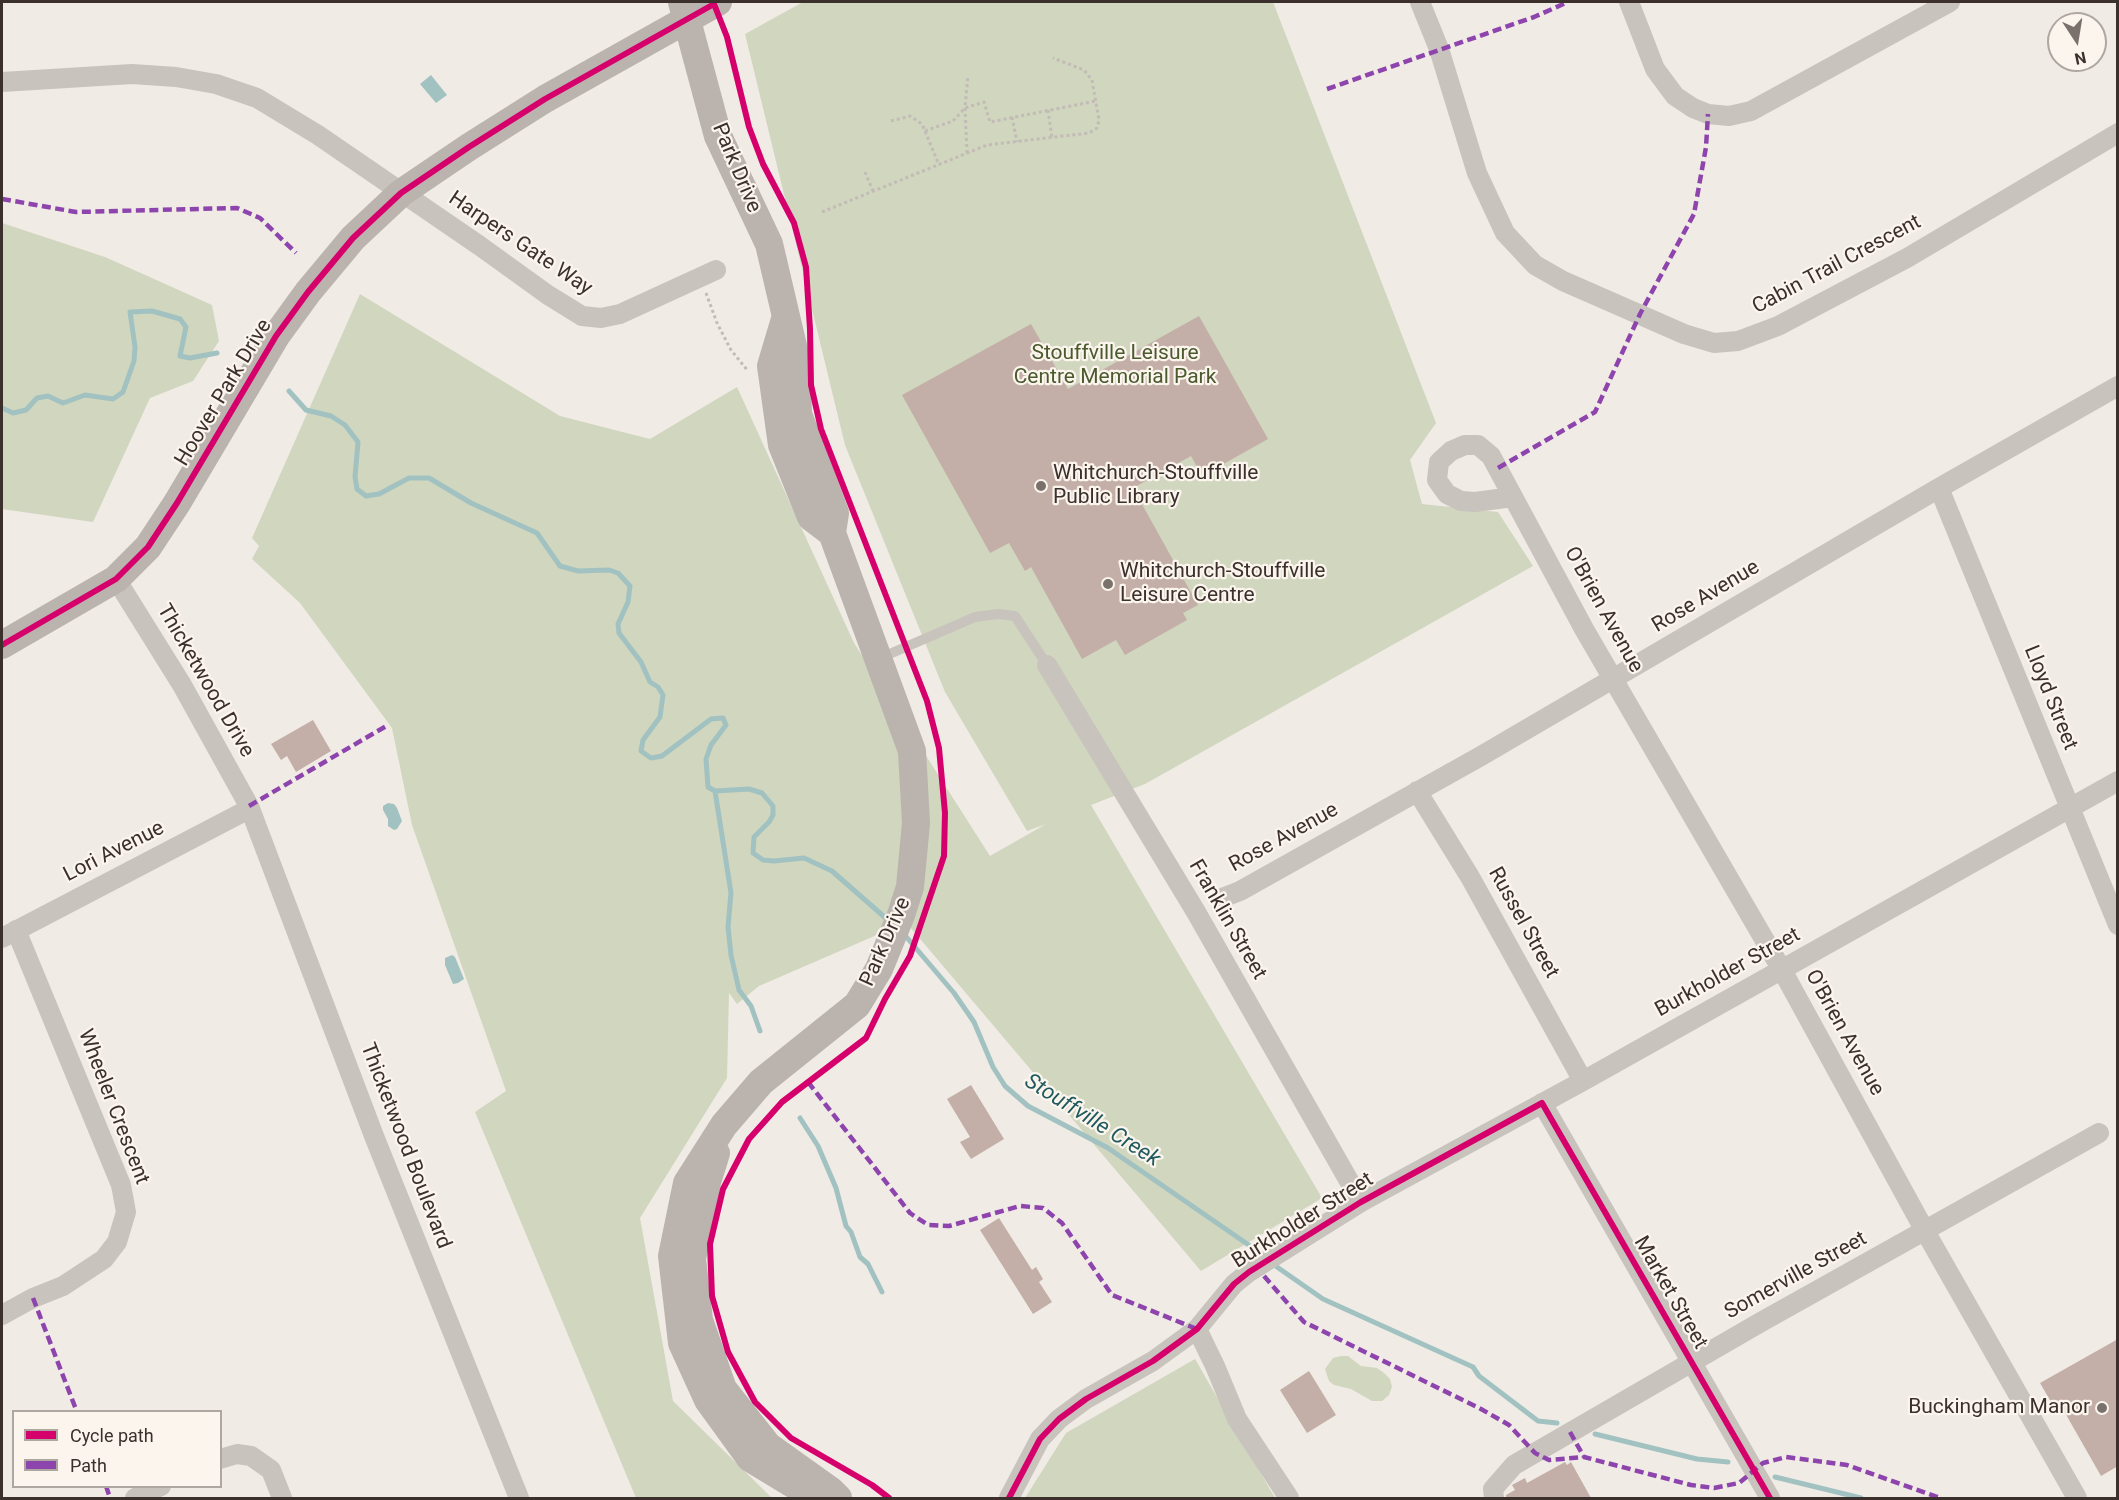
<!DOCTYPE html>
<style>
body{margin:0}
#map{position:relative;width:2119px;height:1500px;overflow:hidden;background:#f0ebe5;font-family:Roboto,sans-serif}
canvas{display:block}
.frame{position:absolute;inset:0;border:3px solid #3b302b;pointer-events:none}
.legend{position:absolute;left:12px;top:1410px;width:210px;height:78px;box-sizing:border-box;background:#fbf5ee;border:2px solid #aea6a0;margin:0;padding:8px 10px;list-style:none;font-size:18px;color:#3b302b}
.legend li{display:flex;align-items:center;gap:12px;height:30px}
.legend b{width:30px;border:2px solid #aea6a0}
.north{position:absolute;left:2047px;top:12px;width:60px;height:60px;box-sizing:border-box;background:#fbf5ee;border:2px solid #aea6a0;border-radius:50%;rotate:168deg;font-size:16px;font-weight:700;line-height:24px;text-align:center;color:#3b302b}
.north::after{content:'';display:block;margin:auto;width:21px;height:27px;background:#7a716c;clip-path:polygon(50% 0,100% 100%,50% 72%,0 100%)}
</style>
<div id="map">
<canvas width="2119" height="1500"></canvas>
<div class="frame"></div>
<ul class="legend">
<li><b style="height:8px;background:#d6006c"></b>Cycle path</li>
<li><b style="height:8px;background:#8e44ad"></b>Path</li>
</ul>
<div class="north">N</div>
</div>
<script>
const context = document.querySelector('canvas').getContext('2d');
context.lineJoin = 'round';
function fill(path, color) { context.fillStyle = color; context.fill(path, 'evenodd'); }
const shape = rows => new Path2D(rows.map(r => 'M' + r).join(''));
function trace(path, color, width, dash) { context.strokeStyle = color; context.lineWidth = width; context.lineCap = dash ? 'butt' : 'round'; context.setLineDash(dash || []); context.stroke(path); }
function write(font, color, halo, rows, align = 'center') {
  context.font = font + ' Roboto,sans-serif'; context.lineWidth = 4.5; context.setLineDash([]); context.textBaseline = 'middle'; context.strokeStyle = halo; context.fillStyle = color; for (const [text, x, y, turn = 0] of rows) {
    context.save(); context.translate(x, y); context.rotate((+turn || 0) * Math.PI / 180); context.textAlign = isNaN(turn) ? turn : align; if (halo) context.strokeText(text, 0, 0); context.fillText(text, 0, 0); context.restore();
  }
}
fill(shape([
 [803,2,1273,2,1436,423,1410,460,1422,504,1498,512,1533,566,1145,784,1091,805,1322,1198,1201,1271,894,908,886,931,759,986,737,1004,729,993,727,1078,640,1218,673,1401,772,1498,636,1498,475,1112,506,1091,412,825,392,728,300,603,252,559,259,546,252,538,360,294,560,416,650,439,737,387,854,643,990,856,1046,824,1027,831,945,692,845,445,745,34],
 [2,223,105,257,212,305,219,341,193,381,150,398,93,522,2,509],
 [1341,1356,1348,1356,1361,1366,1377,1368,1384,1373,1390,1379,1392,1387,1389,1395,1382,1401,1372,1401,1351,1389,1334,1385,1329,1381,1325,1369,1333,1358],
 [1195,1359,1275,1498,1025,1498,1066,1433]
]), '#d1d6bf');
fill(shape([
 [431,75,447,95,436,103,420,84],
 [388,803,394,804,397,808,402,821,397,829,394,830,388,826,388,819,383,810,383,806],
 [452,955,455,957,464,979,458,983,453,984,445,965,445,958]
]), '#a1c2c1');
trace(shape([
 [289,391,306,410,331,416,345,425,358,442,355,477,357,489,366,496,379,494,409,478,429,478,471,503,537,533,560,566,578,571,609,570,618,573,630,586,628,602,618,624,619,633,641,662,650,682,658,687,663,695,660,717,643,740,641,751,651,758,662,756,711,719,723,718,726,725,711,745,706,759,708,787,715,791,749,789,762,793,773,806,773,815,769,822,754,837,753,853,763,860,774,861,804,858,832,871,889,921],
 [2,408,13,413,26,410,37,398,48,396,63,403,85,395,113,399,123,392,134,361,135,347,130,312,152,311,180,319,186,327,180,356,190,358,217,353],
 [715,791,731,893,728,927,731,955,739,990,751,1006,760,1031],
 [903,933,954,993,974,1022,993,1067,1005,1086,1028,1106,1108,1148,1256,1250],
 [800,1118,818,1146,836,1188,846,1226,851,1232,860,1257,868,1264,882,1292],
 [1277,1267,1323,1299,1473,1367,1479,1376,1538,1421,1557,1423],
 [1595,1434,1697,1459,1728,1462],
 [1775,1477,1861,1498]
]), '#a1c2c1', 5);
fill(shape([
 [1199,316,1268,439,1202,476,1191,456,1133,488,1198,605,1183,613,1187,620,1125,655,1116,640,1082,659,1031,567,1025,571,1009,543,990,553,902,395,1031,324,1068,389],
 [313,720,331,751,296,772,287,756,281,760,271,744],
 [971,1085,1004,1139,971,1159,960,1142,970,1137,947,1099],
 [999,1218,1032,1270,1036,1267,1043,1279,1039,1282,1052,1302,1033,1314,980,1230],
 [2118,1339,2118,1466,2101,1476,2060,1404,2054,1407,2040,1383],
 [1309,1371,1336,1415,1307,1433,1280,1390],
 [1565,1462,1567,1465,1571,1462,1591,1498,1506,1498,1506,1495,1515,1490,1512,1485,1525,1478,1527,1483]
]), '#c3afa7');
trace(shape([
 [1048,110,1052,138],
 [1012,117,1017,142],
 [891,121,910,116,922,124,939,165],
 [925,131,953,121,965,108,984,102,990,122,1096,101],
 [967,153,965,108,968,75],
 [865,172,873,191],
 [822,212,987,145,1089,133,1097,128,1099,120,1092,80,1084,70,1053,58],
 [706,293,717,323,731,350,748,371]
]), '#c2bbb6', 3, [3, 3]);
trace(shape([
 [878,659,975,617,998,614,1015,616,1047,665]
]), '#c9c3be', 10);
trace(shape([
 [1420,2,1439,49,1477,173,1505,233,1535,265,1563,281,1684,334,1714,343,1738,341,1778,326,1907,258,2118,133],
 [1629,2,1655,69,1675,96,1693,108,1708,114,1729,116,1751,111,1950,2],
 [2,82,132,74,176,77,216,84,257,98,318,135,480,246,548,295,582,316,601,318,620,314,716,270],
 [1939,488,2118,925],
 [1513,497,1475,502,1461,501,1447,494,1437,480,1439,462,1451,451,1465,445,1478,445,1491,456,1584,629,1782,970,1925,1231,2077,1498],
 [116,579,182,685,249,806,374,1136,519,1498],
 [1047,665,1196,912,1361,1202],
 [1417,791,1470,877,1583,1081],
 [1222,898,1240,891,1481,756,1939,488,2118,386],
 [2,938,249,809],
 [1542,1103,1770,1498],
 [2,1315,33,1298,63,1286,104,1259,117,1242,126,1212,121,1185,16,930],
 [1197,1329,1215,1366,1237,1419,1289,1498],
 [220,1459,237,1454,251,1456,271,1470,282,1498],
 [135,1498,161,1486],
 [1009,1498,1040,1439,1059,1419,1086,1399,1153,1361,1197,1329,1234,1284,1249,1272,1361,1202,1583,1081,2118,781],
 [1494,1498,1493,1489,1514,1465,1761,1322,2099,1133]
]), '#c9c3be', 20);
trace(shape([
 [682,2,718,136,769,244,796,359,798,414,835,513,832,533,912,751,916,823,910,887,901,915,879,969,857,1005,761,1082,724,1125,687,1183,672,1256,682,1343,708,1400,750,1458,816,1498],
 [785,319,771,366,782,445,811,517,832,533],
 [2,645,116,579,148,547,177,503,276,336,308,292,353,238,401,193,469,147,545,99,718,2],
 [716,1153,707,1182,692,1259,699,1320,723,1389,768,1446,831,1491,838,1498]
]), '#bab3ae', 28);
trace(shape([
 [1327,89,1534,17,1568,2],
 [2,199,76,212,237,208,260,218,296,253],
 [1498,468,1595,412,1640,314,1694,214,1706,147,1708,114],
 [249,806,388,725],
 [808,1082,910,1213,928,1225,949,1226,1020,1206,1043,1208,1062,1223,1112,1295,1197,1329],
 [1264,1276,1304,1322,1481,1409,1509,1425,1535,1453,1549,1460,1584,1457,1691,1485,1714,1488,1739,1483,1763,1463,1786,1457,1847,1465,1940,1498],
 [33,1298,77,1412],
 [1570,1432,1584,1457],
 [106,1486,110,1498]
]), '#8e44ad', 4.5, [9, 4.5]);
trace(shape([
 [2,645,116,579,148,547,177,503,276,336,308,292,353,238,401,193,469,147,545,99,714,4,727,37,749,127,763,164,794,223,806,267,810,329,811,385,821,429,927,701,939,748,945,813,944,856,910,956,885,999,866,1038,782,1102,749,1139,723,1189,710,1244,712,1296,728,1352,755,1402,791,1438,872,1485,889,1498],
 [1009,1498,1040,1439,1059,1419,1086,1399,1153,1361,1197,1329,1234,1284,1249,1272,1361,1202,1542,1103,1770,1498]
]), '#d6006c', 6);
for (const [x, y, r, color] of [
 [1041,486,6,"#7a716c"],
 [1108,584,6,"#7a716c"],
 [2102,1408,6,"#7a716c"]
]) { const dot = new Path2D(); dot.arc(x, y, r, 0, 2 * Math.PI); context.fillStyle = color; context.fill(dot); trace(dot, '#fbf5ee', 2); }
write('21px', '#3b302b', '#fbf5ee', [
 ["Park Drive",736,168,67],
 ["Harpers Gate Way",520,244,34],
 ["Cabin Trail Crescent",1837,265,-28],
 ["Hoover Park Drive",224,393,-59],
 ["Rose Avenue",1706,597,-31],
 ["O'Brien Avenue",1603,610,61],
 ["Thicketwood Drive",205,681,60],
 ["Lloyd Street",2050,698,68],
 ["Rose Avenue",1284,838,-29],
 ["Lori Avenue",114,852,-27],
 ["Franklin Street",1227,920,60],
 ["Russel Street",1523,923,61],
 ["Park Drive",886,942,-66],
 ["Burkholder Street",1728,973,-29],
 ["O'Brien Avenue",1844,1033,61],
 ["Wheeler Crescent",113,1107,69],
 ["Thicketwood Boulevard",405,1146,69],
 ["Burkholder Street",1303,1221,-32],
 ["Somerville Street",1796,1276,-29],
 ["Market Street",1670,1293,60]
]);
write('21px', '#4a5a2e', '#fbf5ee', [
 ["Stouffville Leisure",1115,354],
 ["Centre Memorial Park",1115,378]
]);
write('21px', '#3b302b', '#fbf5ee', [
 ["Whitchurch-Stouffville",1053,474],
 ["Public Library",1053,498],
 ["Whitchurch-Stouffville",1120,572],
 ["Leisure Centre",1120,596],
 ["Buckingham Manor",2090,1408,"right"]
], 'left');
write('italic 22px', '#1f5a5e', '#fbf5ee', [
 ["Stouffville Creek",1092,1121,32]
]);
</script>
